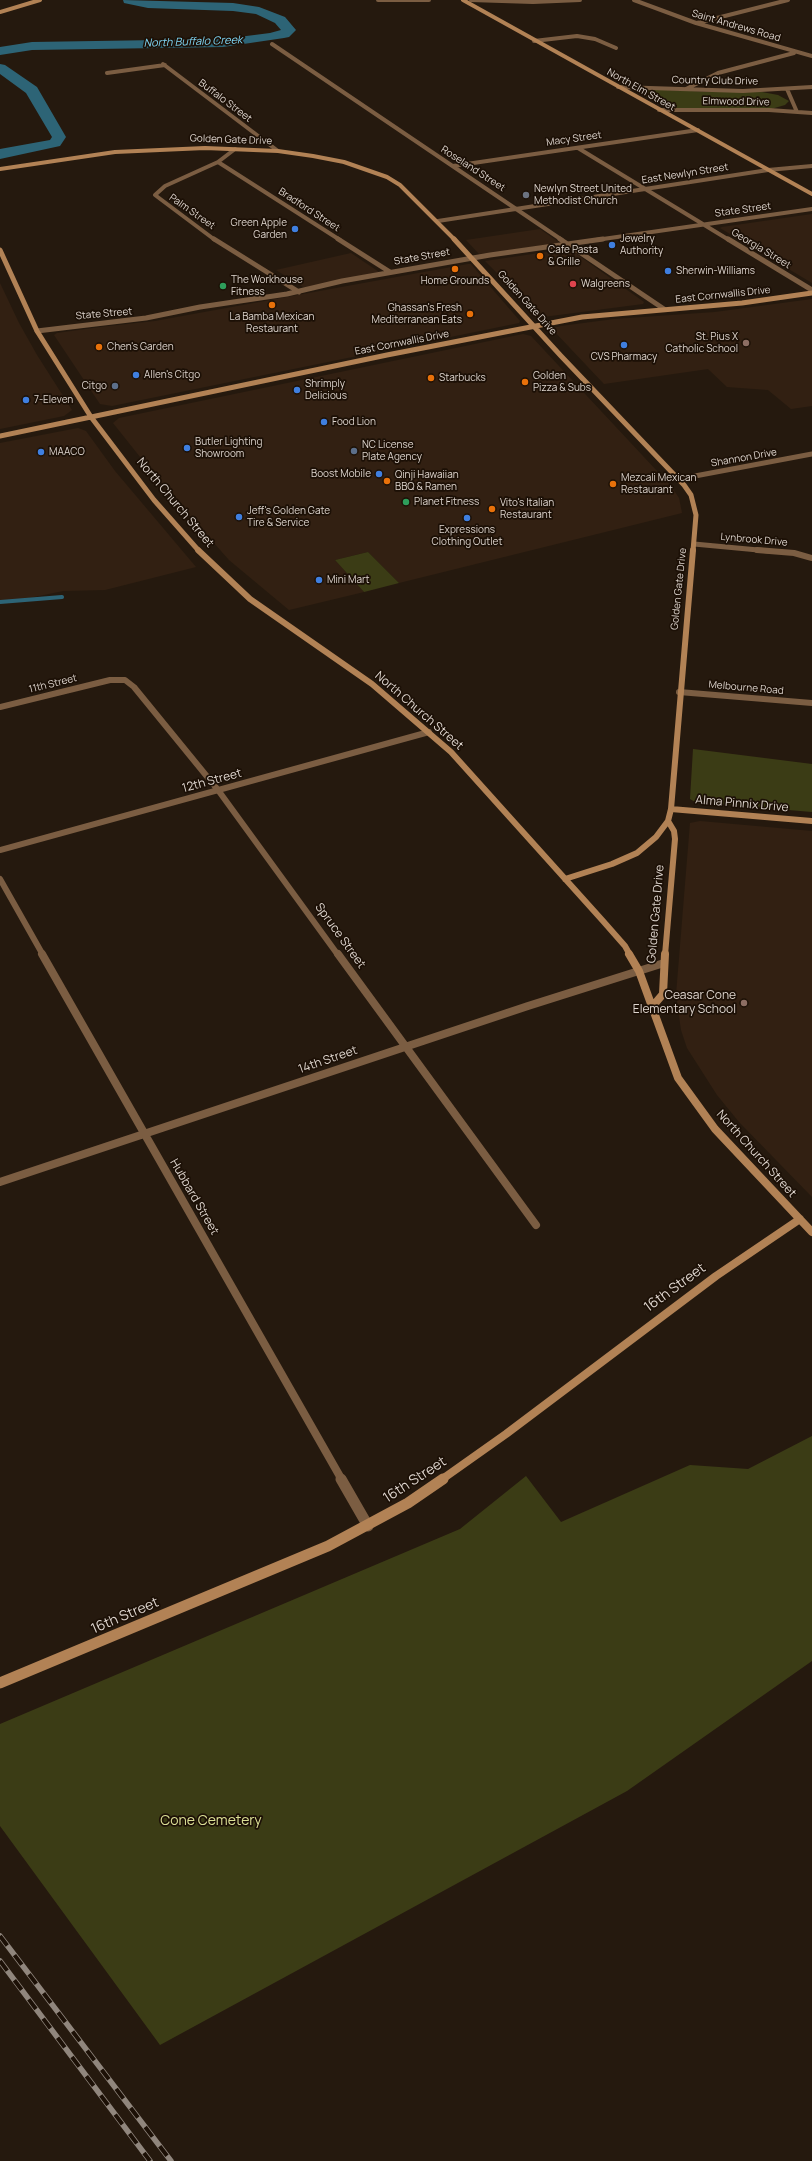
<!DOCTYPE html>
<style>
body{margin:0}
canvas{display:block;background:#25190e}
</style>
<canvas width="812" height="2161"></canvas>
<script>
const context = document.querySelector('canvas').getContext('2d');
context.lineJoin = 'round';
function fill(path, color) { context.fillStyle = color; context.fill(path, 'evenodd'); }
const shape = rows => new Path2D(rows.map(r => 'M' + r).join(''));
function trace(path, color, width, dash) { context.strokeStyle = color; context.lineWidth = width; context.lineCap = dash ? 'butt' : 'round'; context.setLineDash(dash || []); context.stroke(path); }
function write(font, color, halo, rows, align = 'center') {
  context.font = font + ' Manrope,sans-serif'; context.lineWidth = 3.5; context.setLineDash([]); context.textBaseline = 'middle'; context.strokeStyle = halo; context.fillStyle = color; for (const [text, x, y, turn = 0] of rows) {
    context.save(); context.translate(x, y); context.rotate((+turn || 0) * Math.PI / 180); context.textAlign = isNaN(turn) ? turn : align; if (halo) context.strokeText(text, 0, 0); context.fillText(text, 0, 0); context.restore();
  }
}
fill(shape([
 [812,214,812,283,720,228,722,227],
 [540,229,560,243,479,254,466,240],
 [567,249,571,250,644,302,643,304,543,317,540,316,485,261],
 [351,253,379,272,307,287,303,287,276,270],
 [468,264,471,264,487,283,520,321,519,323,112,406,100,404,54,335,57,333,100,327,155,321],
 [0,283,19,323,37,355,72,410,64,416,0,429],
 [812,299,812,406,791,409,768,390,727,387,708,369,604,384,553,330,553,328,561,326,614,319,715,312],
 [523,334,531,336,671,486,679,498,682,513,399,583,368,552,335,560,364,592,289,610,229,560,160,482,113,423,119,418],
 [78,428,86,431,115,471,196,567,105,590,63,591,0,604,0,443],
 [700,821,812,831,812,1197,739,1122,717,1095,687,1048,681,1030,676,995,690,823]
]), '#322012');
fill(shape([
 [645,89,714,92,762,92,778,95,789,101,785,105,771,109,669,108,637,92],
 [368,552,399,583,364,592,335,560],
 [693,749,812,764,812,812,695,802,690,799],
 [812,1436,812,1661,627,1791,160,2045,0,1826,0,1724,460,1529,526,1476,561,1522,690,1465,748,1469]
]), '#3b3c15');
trace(shape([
 [0,602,62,597]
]), '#2d6476', 4);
fill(shape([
 [123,0,233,3,259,7,285,17,296,30,289,37,284,38,223,47,32,50,0,55,0,47,32,42,223,39,270,33,281,30,275,23,256,14,233,11,148,8,124,3,123,0],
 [0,64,5,65,37,87,66,137,60,146,0,159,0,149,50,140,52,137,26,93,0,74,0,64]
]), '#2d6476');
trace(shape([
 [378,0,429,0],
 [471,0,533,2,580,0],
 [634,0,696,23,812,56],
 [697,23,788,0],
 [534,41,577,36,595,39,616,48],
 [272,44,562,240],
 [163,64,278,151],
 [107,73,165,65],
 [618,87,743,91,812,87],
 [686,89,718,73,794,53],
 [787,89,797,112],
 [659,110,769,110,812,113],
 [578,148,729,240],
 [218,162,340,240],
 [453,166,698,130],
 [438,221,768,170,812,166],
 [215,240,155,195,165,186,218,162,235,149],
 [596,240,812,209]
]), '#7b5d42', 4);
trace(shape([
 [214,239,299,292],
 [338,239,390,272],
 [560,239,664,309],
 [728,239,812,290],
 [37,331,146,318,200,307,287,294,342,281,490,255,603,239],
 [679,479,812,454],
 [694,544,769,551]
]), '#7b5d42', 5);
trace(shape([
 [757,550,794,553,812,558],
 [679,692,812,703],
 [0,707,110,680,125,680,134,687,218,790,338,955],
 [0,850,429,732],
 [0,879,43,955]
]), '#7b5d42', 6);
trace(shape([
 [42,954,342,1480],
 [338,954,536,1225],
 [0,1182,528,1006,664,963]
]), '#7b5d42', 8);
trace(shape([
 [341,1479,368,1526]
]), '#7b5d42', 11);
trace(shape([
 [463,0,812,194],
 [0,12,40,0],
 [0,169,115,152,205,148,278,151,313,156,344,162,387,177,400,185,455,240]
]), '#b28255', 4);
trace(shape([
 [454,239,561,356,684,485,691,495,696,515,693,551],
 [0,250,37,331,91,417,154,500,199,551],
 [0,436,387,355,582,317,742,303,812,293]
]), '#b28255', 5);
trace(shape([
 [198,550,250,599,372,684,451,752,603,921,625,946,630,955],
 [671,809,812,821],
 [565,879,612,864,637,853,656,837,668,821,671,809,693,550],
 [665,955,675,839,674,831,668,821]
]), '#b28255', 6);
trace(shape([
 [629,954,639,971,678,1078,715,1129,812,1232],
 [652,1007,663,994,665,954],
 [441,1480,506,1434,716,1276,800,1219]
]), '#b28255', 8);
trace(shape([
 [0,1683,328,1546,408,1503,443,1479]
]), '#b28255', 11);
const rail = shape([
 [0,1936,171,2161],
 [0,1961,150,2161]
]);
trace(rail, '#90867d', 5.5);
trace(rail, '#1c1006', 4, [12]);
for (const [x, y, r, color] of [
 [526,195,4,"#6b7280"],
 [295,229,4,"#3f7fe0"],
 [612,245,4,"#3f7fe0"],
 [540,256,4,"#e8710a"],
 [455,269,4,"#e8710a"],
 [668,271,4,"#3f7fe0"],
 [573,284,4,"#e0444e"],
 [223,286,4,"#2e9e5b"],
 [272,305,4,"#e8710a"],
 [470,314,4,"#e8710a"],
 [746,343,4,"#8d6e63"],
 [624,345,4,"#3f7fe0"],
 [99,347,4,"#e8710a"],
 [136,375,4,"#3f7fe0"],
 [431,378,4,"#e8710a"],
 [525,382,4,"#e8710a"],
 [115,386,4,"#5c6f8a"],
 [297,390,4,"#3f7fe0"],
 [26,400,4,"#3f7fe0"],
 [324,422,4,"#3f7fe0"],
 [187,448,4,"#3f7fe0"],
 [354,451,4,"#5c6f8a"],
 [41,452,4,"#3f7fe0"],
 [379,474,4,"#3f7fe0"],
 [387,481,4,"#e8710a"],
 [613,484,4,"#e8710a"],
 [406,502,4,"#2e9e5b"],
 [492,509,4,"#e8710a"],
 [239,517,4,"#3f7fe0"],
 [467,518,4,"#3f7fe0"],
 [319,580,4,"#3f7fe0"],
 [744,1003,4,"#8d6e63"]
]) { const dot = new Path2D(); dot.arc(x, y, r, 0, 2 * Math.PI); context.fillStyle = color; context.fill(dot); trace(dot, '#1c1006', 1.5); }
write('10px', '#ded5ce', '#1c1006', [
 ["Saint Andrews Road",736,26,16],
 ["Country Club Drive",715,81,1],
 ["North Elm Street",641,90,29],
 ["Buffalo Street",225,101,37],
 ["Elmwood Drive",736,102,1],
 ["Macy Street",574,139,-8],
 ["Golden Gate Drive",231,140,2],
 ["Roseland Street",473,169,33],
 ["East Newlyn Street",685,174,-9],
 ["Bradford Street",309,210,33],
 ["State Street",743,210,-8],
 ["Palm Street",192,212,35],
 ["Georgia Street",761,249,31],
 ["State Street",422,257,-10],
 ["East Cornwallis Drive",723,295,-6],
 ["Golden Gate Drive",527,303,48],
 ["State Street",104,314,-5],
 ["East Cornwallis Drive",402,343,-11],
 ["Shannon Drive",744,458,-10],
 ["Lynbrook Drive",754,540,5],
 ["Golden Gate Drive",679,589,-84],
 ["11th Street",53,684,-14],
 ["Melbourne Road",746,688,5]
]);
write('10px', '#ded5ce', '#1c1006', [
 ["Newlyn Street United",534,189],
 ["Methodist Church",534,201],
 ["Green Apple",287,223,"right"],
 ["Garden",287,235,"right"],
 ["Jewelry",620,239],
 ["Authority",620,251],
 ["Cafe Pasta",548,250],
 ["& Grille",548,262],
 ["Sherwin-Williams",676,271],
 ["The Workhouse",231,280],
 ["Fitness",231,292],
 ["Home Grounds",455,281,"center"],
 ["Walgreens",581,284],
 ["Ghassan's Fresh",462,308,"right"],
 ["Mediterranean Eats",462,320,"right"],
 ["La Bamba Mexican",272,317,"center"],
 ["Restaurant",272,329,"center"],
 ["St. Pius X",738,337,"right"],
 ["Catholic School",738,349,"right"],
 ["Chen's Garden",107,347],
 ["CVS Pharmacy",624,357,"center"],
 ["Allen's Citgo",144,375],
 ["Golden",533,376],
 ["Pizza & Subs",533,388],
 ["Starbucks",439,378],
 ["Shrimply",305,384],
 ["Delicious",305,396],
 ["Citgo",107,386,"right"],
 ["7-Eleven",34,400],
 ["Food Lion",332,422],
 ["Butler Lighting",195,442],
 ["Showroom",195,454],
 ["NC License",362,445],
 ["Plate Agency",362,457],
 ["MAACO",49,452],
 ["Boost Mobile",371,474,"right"],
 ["Qinji Hawaiian",395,475],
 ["BBQ & Ramen",395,487],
 ["Mezcali Mexican",621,478],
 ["Restaurant",621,490],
 ["Planet Fitness",414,502],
 ["Vito's Italian",500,503],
 ["Restaurant",500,515],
 ["Jeff's Golden Gate",247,511],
 ["Tire & Service",247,523],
 ["Expressions",467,530,"center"],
 ["Clothing Outlet",467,542,"center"],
 ["Mini Mart",327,580]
], 'left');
write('italic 11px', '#80d8f7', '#1c1006', [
 ["North Buffalo Creek",193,42,-2]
]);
write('12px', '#ded5ce', '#1c1006', [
 ["North Church Street",175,503,50],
 ["North Church Street",419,711,41],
 ["12th Street",212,781,-15],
 ["Alma Pinnix Drive",742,804,5],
 ["Golden Gate Drive",656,914,-85],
 ["Spruce Street",340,936,54],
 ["14th Street",328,1060,-19],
 ["North Church Street",756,1154,48],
 ["Hubbard Street",194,1197,60]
]);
write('12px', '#ded5ce', '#1c1006', [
 ["Ceasar Cone",736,996],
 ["Elementary School",736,1010]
], 'right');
write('14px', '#ded5ce', '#1c1006', [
 ["16th Street",675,1288,-36],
 ["16th Street",415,1480,-33],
 ["16th Street",125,1616,-23]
]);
write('14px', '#dbdf95', '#1c1006', [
 ["Cone Cemetery",211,1821]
]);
</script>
